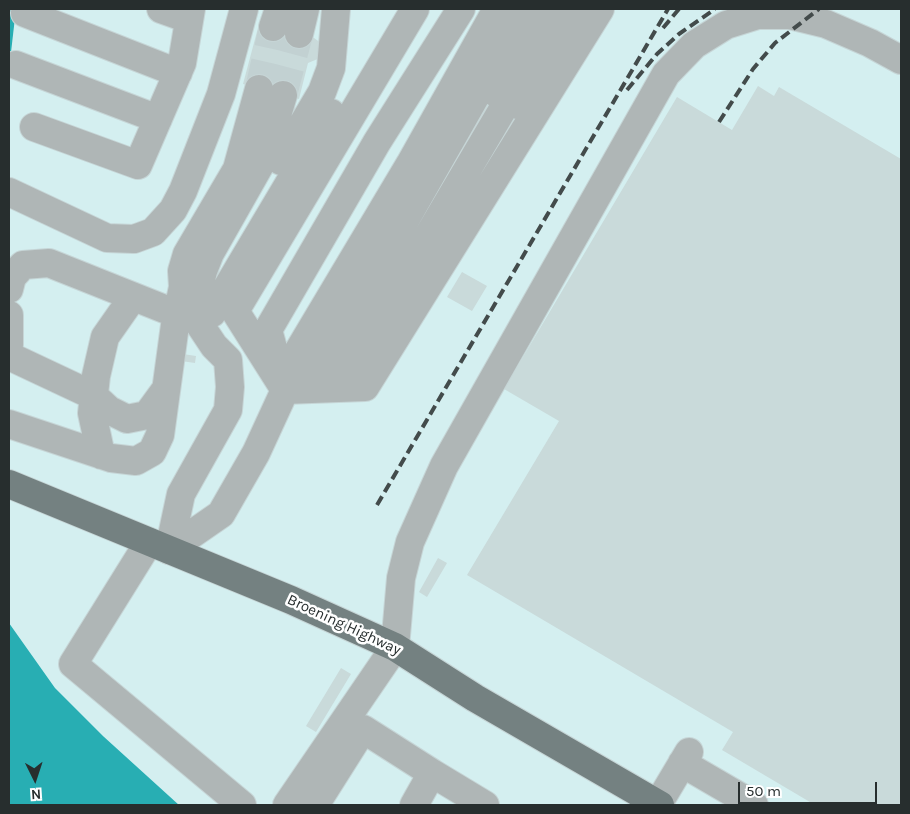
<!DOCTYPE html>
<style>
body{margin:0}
#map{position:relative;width:910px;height:814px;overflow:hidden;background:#e9fafb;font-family:Karla,sans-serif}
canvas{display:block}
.frame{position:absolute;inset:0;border:10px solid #272e2e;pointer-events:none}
.north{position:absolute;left:10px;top:754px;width:50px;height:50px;-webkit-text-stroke:4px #fff;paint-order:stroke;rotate:176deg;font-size:14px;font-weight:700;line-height:20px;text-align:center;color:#272e2e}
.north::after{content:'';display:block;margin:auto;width:18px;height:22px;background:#272e2e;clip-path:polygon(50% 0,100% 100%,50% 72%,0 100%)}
.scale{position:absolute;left:738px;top:782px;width:139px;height:22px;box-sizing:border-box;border:2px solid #272e2e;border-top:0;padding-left:6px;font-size:15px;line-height:18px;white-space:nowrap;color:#272e2e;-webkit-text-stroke:4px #fff;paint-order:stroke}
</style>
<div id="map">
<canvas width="910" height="814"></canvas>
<div class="frame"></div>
<div class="north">N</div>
<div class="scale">50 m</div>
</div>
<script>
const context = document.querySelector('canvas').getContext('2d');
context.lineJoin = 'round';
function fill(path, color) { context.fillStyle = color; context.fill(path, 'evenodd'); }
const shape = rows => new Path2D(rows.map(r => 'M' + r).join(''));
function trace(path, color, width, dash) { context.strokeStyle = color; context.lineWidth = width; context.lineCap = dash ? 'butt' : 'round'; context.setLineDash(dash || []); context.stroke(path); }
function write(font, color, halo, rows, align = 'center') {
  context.font = font + ' Karla,sans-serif'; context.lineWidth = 5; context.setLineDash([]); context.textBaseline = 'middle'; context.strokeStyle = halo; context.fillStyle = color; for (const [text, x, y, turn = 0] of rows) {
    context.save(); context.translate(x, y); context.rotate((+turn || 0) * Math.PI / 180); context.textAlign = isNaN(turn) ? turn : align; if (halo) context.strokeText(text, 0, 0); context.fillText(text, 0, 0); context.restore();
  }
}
fill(shape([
 [16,9,901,9,901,805,179,805,103,736,55,688,9,623,9,70]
]), '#d4eff0');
fill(shape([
 [9,9,16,9,9,70],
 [9,623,55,688,103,736,179,805,9,805]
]), '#28aeb3');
fill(shape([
 [259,24,314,38,321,43,320,58,308,63,299,99,243,84],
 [758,86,774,96,779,87,901,159,901,805,815,805,722,750,733,732,467,575,559,421,504,389,677,97,732,130],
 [462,272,487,286,472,311,447,297],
 [183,354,196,356,195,363,181,361],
 [438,558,447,563,427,597,419,592],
 [341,668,351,674,316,732,306,726]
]), '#c9dada');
trace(shape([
 [259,89,273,27],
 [283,95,299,34]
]), '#c2d1d2', 28, [28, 14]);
const minor = shape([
 [161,9,189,19],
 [25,13,178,73],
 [273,27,279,9],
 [299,34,305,9],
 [16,65,158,119],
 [481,75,521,9],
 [496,93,545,9],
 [518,105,576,9],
 [34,127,138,165,182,63,191,9],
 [281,161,322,92,331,68,336,9],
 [9,192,107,238,134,239,153,232,173,210,183,191,221,94,244,9],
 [9,289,12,277,23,265,49,263,177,314],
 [211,310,200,283,203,271,210,253,265,156,283,95],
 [212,313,331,113],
 [9,315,9,345],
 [9,356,94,396,109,410,127,419,147,415,166,389],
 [277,363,268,330,377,142,461,9],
 [319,383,345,377,520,80],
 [295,384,323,364,495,62],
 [285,390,365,387,600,9],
 [285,390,235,311,415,9],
 [9,424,111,458,136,461,152,452,160,435,175,325,183,287],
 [101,455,92,413,96,376,105,337,133,297],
 [149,542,73,664,242,805],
 [169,550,221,514,256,453,285,390,299,350,410,164,497,9],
 [169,550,181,494,228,410,230,387,228,360,214,346,200,325,183,287,182,271,187,254,237,169,259,89],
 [682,763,754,805],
 [658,804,689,752],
 [287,805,395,647,401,578,410,542,444,466,666,74,694,45,726,25,758,15,789,15,826,24,870,43,901,60],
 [315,805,363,729,432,773],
 [414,805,432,773,485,805]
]);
const major = shape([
 [9,484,291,600,395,647,475,698,660,805]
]);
trace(minor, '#c6d5d6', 30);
trace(major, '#c6d5d6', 30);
trace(minor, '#afb6b6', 28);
trace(major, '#748181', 28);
trace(shape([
 [663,28,679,9],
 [627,90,657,54,679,34,715,9],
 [719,122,753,69,775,43,819,9],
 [377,505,668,9]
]), '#434b4b', 4, [10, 5]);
write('15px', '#272e2e', '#fff', [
 ["Broening Highway",344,625,25]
]);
</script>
